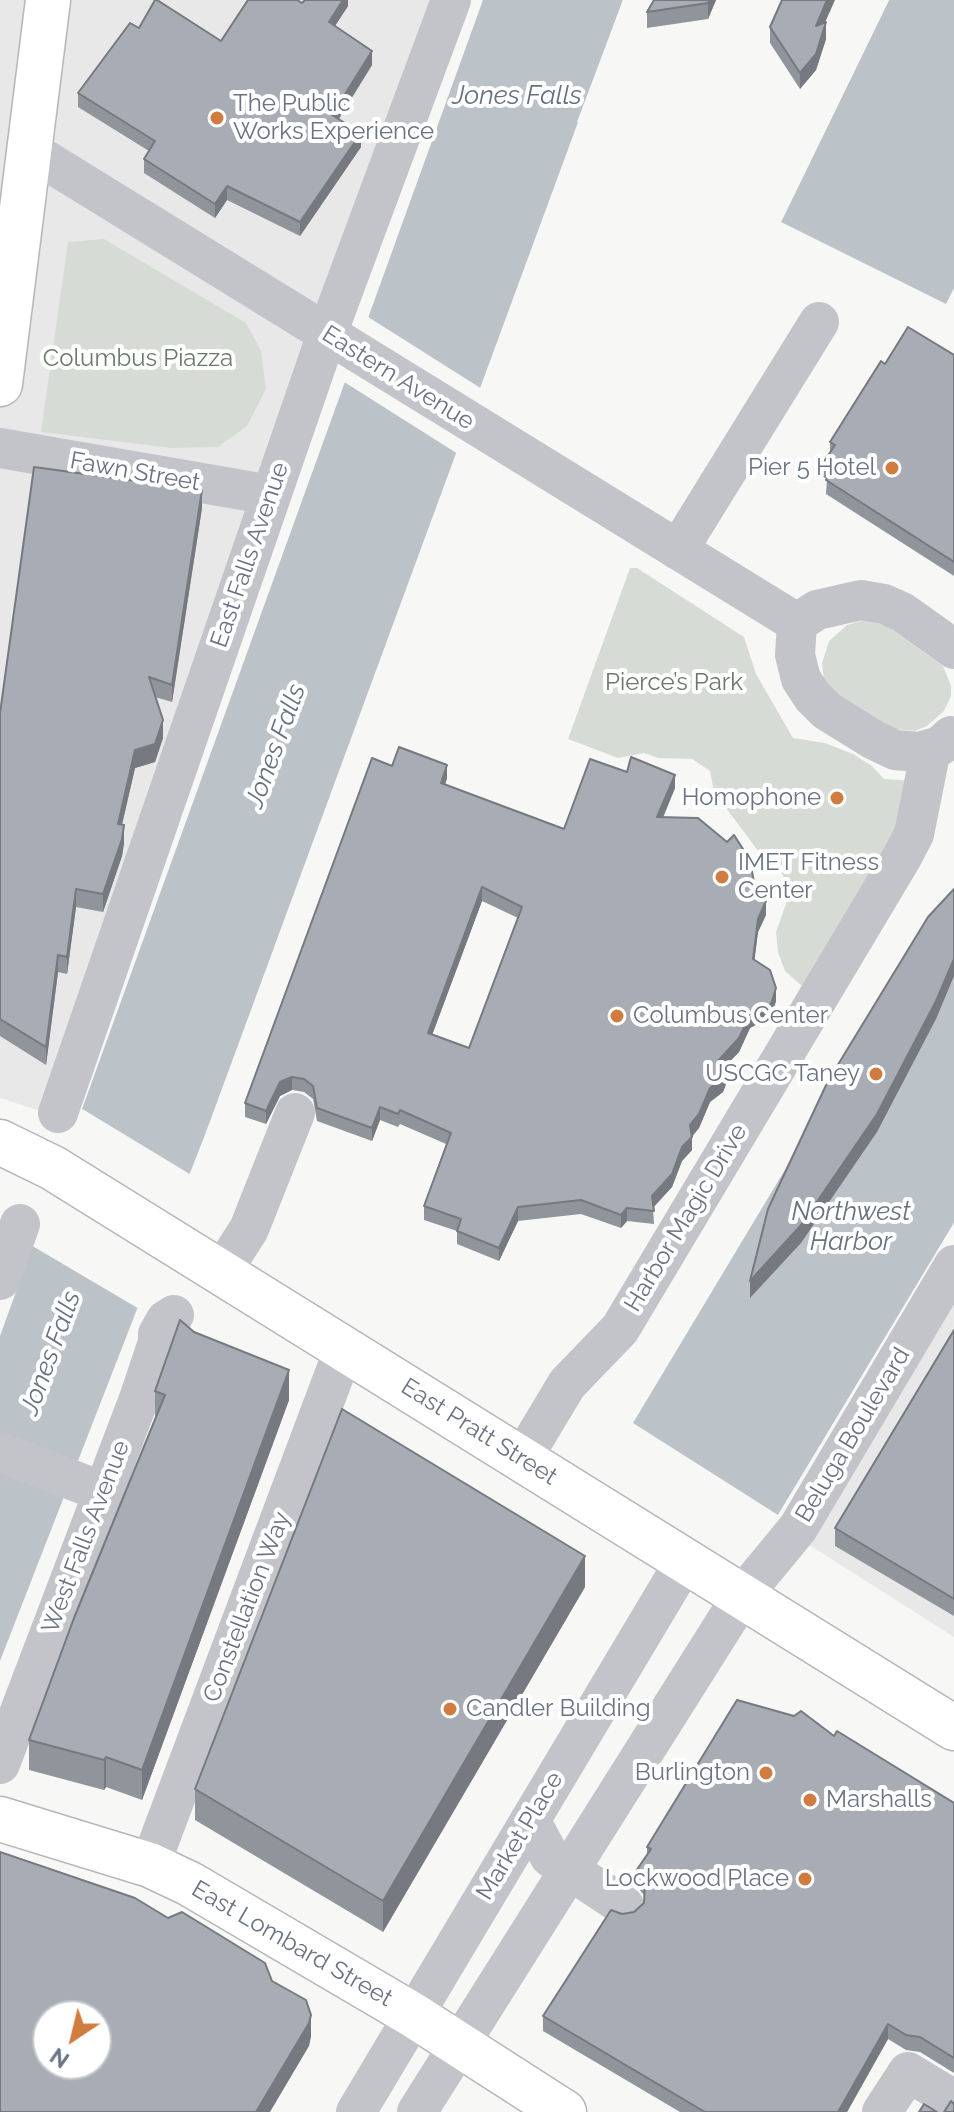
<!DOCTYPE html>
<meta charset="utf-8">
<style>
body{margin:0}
#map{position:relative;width:954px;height:2112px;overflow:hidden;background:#f7f8f5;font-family:Raleway,sans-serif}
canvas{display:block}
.north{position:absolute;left:32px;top:2000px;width:80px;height:80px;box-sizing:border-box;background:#fff;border:2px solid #c3c7cd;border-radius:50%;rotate:215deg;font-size:22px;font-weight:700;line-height:32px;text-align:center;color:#6a7383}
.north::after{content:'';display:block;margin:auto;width:28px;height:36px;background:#cf7c3e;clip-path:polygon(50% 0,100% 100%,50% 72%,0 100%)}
</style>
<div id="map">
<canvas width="954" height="2112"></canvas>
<div class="north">N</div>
</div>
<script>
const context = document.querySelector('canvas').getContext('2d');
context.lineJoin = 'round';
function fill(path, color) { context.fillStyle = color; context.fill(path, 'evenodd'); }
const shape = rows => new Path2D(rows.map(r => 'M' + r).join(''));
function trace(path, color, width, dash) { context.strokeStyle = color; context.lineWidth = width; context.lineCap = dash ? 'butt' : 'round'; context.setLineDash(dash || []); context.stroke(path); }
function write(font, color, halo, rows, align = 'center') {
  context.font = font + ' Raleway,sans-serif'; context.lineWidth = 8; context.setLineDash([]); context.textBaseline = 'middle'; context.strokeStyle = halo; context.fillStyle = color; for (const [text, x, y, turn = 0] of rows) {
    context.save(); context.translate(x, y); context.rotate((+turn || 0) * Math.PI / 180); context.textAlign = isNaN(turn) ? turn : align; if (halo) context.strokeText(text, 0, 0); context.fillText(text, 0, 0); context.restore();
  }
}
fill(shape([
 [0,0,454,0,71,1121,0,1098],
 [954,1250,954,1637,795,1536]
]), '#e8e8e9');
fill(shape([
 [104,239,246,323,261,351,266,389,247,426,218,447,171,448,41,432,68,242],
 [630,568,637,568,744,637,756,674,793,738,825,743,853,754,872,766,884,779,916,781,906,833,811,994,785,971,778,952,776,932,787,901,783,875,759,852,714,792,710,771,692,759,658,758,644,753,618,758,568,739],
 [865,620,887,626,943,666,951,686,951,696,944,711,927,726,915,731,891,729,840,699,824,681,822,663,829,641,847,625]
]), '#d6dcd5');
fill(shape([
 [483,0,623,0,206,1132,0,1661,0,1336],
 [889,0,954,0,954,288,946,304,781,222],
 [954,888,954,1223,778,1515,633,1423]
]), '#bbc2c8');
fill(shape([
 [623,0,626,1,580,124,577,122],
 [885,0,889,0,781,222,777,220],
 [365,315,482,389,458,454,341,380],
 [79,1107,193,1176,141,1310,29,1244],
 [954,1223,954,1231,781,1517,778,1515]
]), '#f7f8f5');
const major = shape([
 [0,384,48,0],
 [0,1142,53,1168,954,1728],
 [0,1819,150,1865,190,1884,413,2015,564,2112]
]);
trace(major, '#b4b6bb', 47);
trace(shape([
 [31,151,797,623],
 [0,448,271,495],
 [678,550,819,322],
 [951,736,940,746,919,752,895,750,874,740,827,711,812,696,801,679,795,655,797,623,817,610,861,600,884,604,902,612,954,649],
 [58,1113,327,334,451,0],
 [221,1273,249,1229,295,1113],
 [0,1280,20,1224],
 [0,1452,103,1492],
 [522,1459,567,1384,620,1329,902,857,914,834,931,749],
 [0,1764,140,1396,158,1342,158,1334,166,1320,174,1315],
 [530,1820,550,1857,624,1906],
 [150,1865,344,1349],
 [356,2112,685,1561],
 [417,2112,742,1596,798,1528,954,1265],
 [882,2112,908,2072,954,2100]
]), '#c2c4c9', 40);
trace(major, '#fff', 44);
fill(shape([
 [348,0,348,6,335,26,372,65,339,119,361,147,300,236,227,200,215,218,144,173,144,159,149,151,78,107,78,93,139,28,221,41,302,3],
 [716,0,708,19,647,28,647,12],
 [825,23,826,39,816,70,800,89,770,43,770,27],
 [954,355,954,576,826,494,827,479,823,477,823,463,830,453,830,442,885,364],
 [202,508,172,702,155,697,163,738,155,762,135,768,122,825,124,843,122,856,103,912,76,907,67,974,58,972,46,1065,0,1036,0,713],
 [392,766,447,778,445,785,564,829,675,788,663,818,756,894,766,915,758,932,754,960,776,1001,771,1017,750,1028,739,1052,726,1065,728,1079,723,1092,710,1102,699,1128,692,1137,692,1150,682,1161,672,1187,653,1207,654,1224,627,1221,621,1228,581,1214,518,1221,499,1261,457,1244,457,1231,424,1220,424,1206,446,1144,400,1124,398,1127,380,1120,372,1141,317,1121,313,1099,304,1092,292,1090,280,1096,266,1124,245,1117,245,1103],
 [482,901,518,918,469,1048,432,1035],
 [954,1330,954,1616,835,1546,835,1528],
 [194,1332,289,1400,142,1800,106,1787,104,1790,29,1770,29,1740,155,1419,155,1391],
 [585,1587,383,1932,195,1820,195,1789],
 [834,1736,954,1803,954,2073,920,2052,906,2050,888,2039,847,2112,680,2112,543,2031,543,2016,622,1914,634,1912,644,1903,644,1895,636,1886,636,1871,647,1855,647,1847]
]), '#90959c');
fill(shape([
 [343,0,348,0,348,6,329,35,329,22],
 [709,0,716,0,708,19,708,3],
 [827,0,835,0,816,43,816,26],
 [826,22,826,39,816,70,800,89,800,73],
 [372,51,372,65,332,129,332,115],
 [361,133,361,147,300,236,300,222],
 [227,186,227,200,215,218,215,204],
 [202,490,202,508,172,702,172,685],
 [163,720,163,738,155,762,135,768,118,841,118,824,135,750],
 [447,765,447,778,441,797,441,783],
 [675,775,675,788,657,831,657,817],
 [124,825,124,843,122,856,103,912,103,894],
 [482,887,482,901,428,1046,428,1033],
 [76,889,76,907,67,974,67,957],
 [766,901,766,915,758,932,753,973,753,959,758,919],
 [58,955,58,972,46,1065,46,1047],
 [954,959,954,976,936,1019,877,1132,801,1243,750,1298,750,1281],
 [776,988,776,1001,771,1017,750,1028,739,1052,717,1075,717,1062,750,1015],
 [728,1066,728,1079,723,1092,710,1102,699,1128,690,1138,690,1125,710,1088],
 [292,1077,292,1090,280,1096,266,1124,266,1111,280,1082],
 [380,1107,380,1120,372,1141,372,1128],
 [692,1137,692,1150,682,1161,672,1187,652,1209,652,1196,682,1147],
 [518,1207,518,1221,499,1261,499,1248],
 [627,1208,627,1221,621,1228,621,1215],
 [289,1370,289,1400,142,1800,142,1770],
 [585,1556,585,1587,383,1932,383,1901],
 [106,1757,106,1787,104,1790,104,1760],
 [311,2015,311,2037,309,2046,270,2112,256,2112],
 [888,2024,888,2039,847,2112,838,2112]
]), '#76797f');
const building = shape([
 [155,0,157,0,221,41,248,0,297,0,302,3,305,0,343,0,329,22,372,51,332,115,361,133,300,222,227,186,215,204,144,159,155,141,78,93,130,23,139,28,155,0],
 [654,0,709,0,708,3,647,12,654,0],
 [782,0,827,0,816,26,826,22,816,54,800,73,770,27,782,0],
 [908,327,954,355,954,562,826,480,833,469,823,463,835,445,830,442,881,361,885,364,908,327],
 [34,467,202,490,172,685,149,677,163,720,155,744,135,750,118,824,124,825,122,839,103,894,76,889,67,957,58,955,46,1047,0,1019,0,713,34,467],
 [399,747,447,765,441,783,564,829,590,759,627,772,631,757,675,775,657,817,698,818,727,842,734,835,750,860,756,894,766,901,758,919,753,959,770,970,776,988,771,1004,750,1015,739,1038,717,1062,728,1066,723,1078,710,1088,699,1114,690,1125,692,1137,682,1147,672,1174,652,1196,654,1211,627,1208,621,1215,581,1200,518,1207,499,1248,457,1231,461,1219,424,1206,451,1133,400,1110,398,1114,380,1107,372,1128,317,1108,313,1086,304,1079,292,1077,280,1082,266,1111,245,1103,372,758,392,766,399,747],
 [482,887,522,907,469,1048,428,1033,482,887],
 [954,889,954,959,936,1001,877,1114,801,1225,750,1281,768,1209,828,1081,928,917,954,889],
 [180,1320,194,1332,289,1370,142,1770,106,1757,104,1760,29,1740,74,1618,165,1395,155,1391,180,1320],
 [954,1330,954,1599,835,1528,954,1330],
 [342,1409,585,1556,383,1901,195,1789,342,1409],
 [737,1700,794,1716,801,1711,834,1736,837,1731,954,1803,954,2058,920,2037,906,2035,888,2024,838,2112,705,2112,543,2016,611,1910,622,1914,634,1912,644,1903,645,1881,636,1871,651,1849,647,1847,737,1700],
 [0,1852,135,1898,168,1918,182,1912,265,1963,272,1981,306,2000,311,2015,309,2023,256,2112,0,2112,0,1852],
 [48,2016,96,2016,96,2064,48,2064,48,2016],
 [951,2101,954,2104,954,2112,944,2112,951,2101],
 [924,2104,937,2112,919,2112,924,2104]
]);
fill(building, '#a8adb5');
trace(building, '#76797f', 2);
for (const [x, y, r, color] of [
 [217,118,8,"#cf7c3e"],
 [892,468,8,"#cf7c3e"],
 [837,798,8,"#cf7c3e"],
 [722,877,8,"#cf7c3e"],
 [617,1016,8,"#cf7c3e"],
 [876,1074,8,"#cf7c3e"],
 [450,1709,8,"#cf7c3e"],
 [766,1773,8,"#cf7c3e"],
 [810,1800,8,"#cf7c3e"],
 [805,1879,8,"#cf7c3e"]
]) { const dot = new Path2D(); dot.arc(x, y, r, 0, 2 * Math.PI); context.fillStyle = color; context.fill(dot); trace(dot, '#fff', 3); }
write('24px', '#6a7383', '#fff', [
 ["The Public",233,104],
 ["Works Experience",233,132],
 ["Pier 5 Hotel",876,468,"right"],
 ["Homophone",821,798,"right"],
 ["IMET Fitness",738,863],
 ["Center",738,891],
 ["Columbus Center",633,1016],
 ["USCGC Taney",860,1074,"right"],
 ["Candler Building",466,1709],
 ["Burlington",750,1773,"right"],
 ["Marshalls",826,1800],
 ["Lockwood Place",789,1879,"right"]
], 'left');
write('24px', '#697b68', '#fff', [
 ["Columbus Piazza",138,359],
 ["Pierce’s Park",674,683]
]);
write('24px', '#6a7383', '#fff', [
 ["Eastern Avenue",398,378,32],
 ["Fawn Street",135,472,10],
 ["East Falls Avenue",250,555,-71],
 ["Harbor Magic Drive",686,1218,-59],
 ["East Pratt Street",479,1432,32],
 ["Beluga Boulevard",853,1435,-59],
 ["West Falls Avenue",86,1537,-69],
 ["Constellation Way",247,1607,-69],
 ["Market Place",520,1836,-59],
 ["East Lombard Street",292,1944,30]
]);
write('italic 26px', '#66737f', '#fff', [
 ["Jones Falls",517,96],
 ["Jones Falls",276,746,-70],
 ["Northwest",851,1212],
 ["Harbor",851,1242],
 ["Jones Falls",51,1353,-70]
]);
</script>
